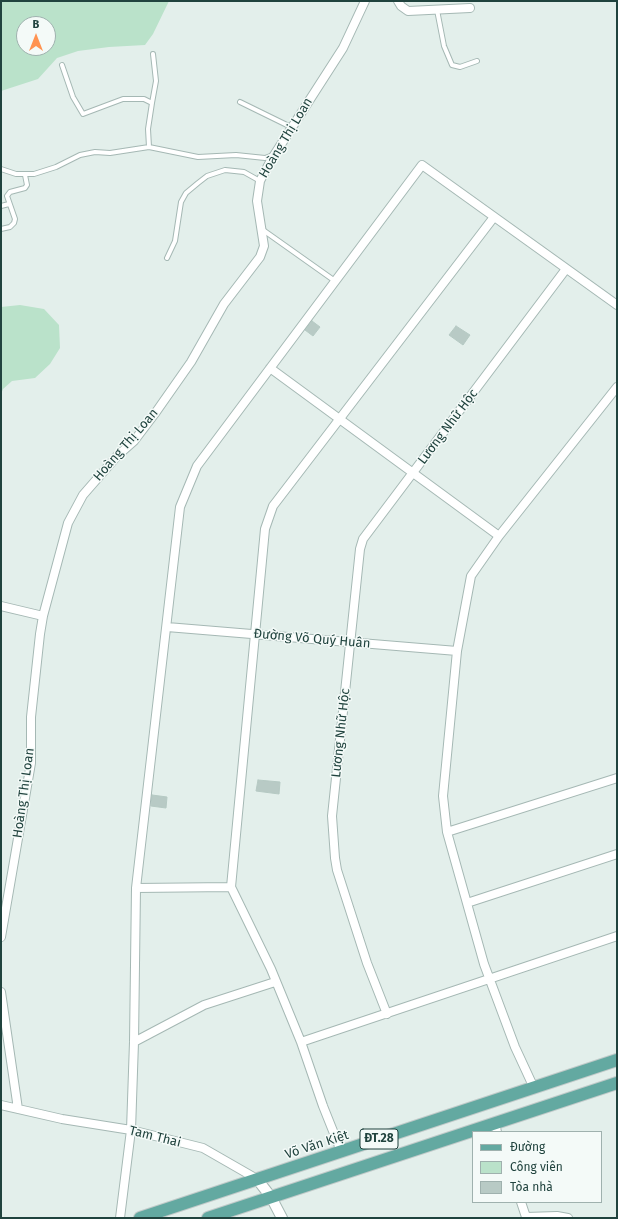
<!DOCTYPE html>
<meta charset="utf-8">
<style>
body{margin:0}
#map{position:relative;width:618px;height:1219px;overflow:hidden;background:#e3efeb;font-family:"Fira Sans",sans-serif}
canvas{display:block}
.frame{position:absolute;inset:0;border:2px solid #20433e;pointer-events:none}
.legend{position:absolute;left:472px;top:1131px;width:130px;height:72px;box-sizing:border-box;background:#f4faf8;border:1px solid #9fb1ae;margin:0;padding:5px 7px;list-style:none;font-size:12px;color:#20433e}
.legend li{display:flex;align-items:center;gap:8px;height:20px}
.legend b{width:20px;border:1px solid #9fb1ae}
.north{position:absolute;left:16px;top:16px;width:40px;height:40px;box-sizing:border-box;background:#f4faf8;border:1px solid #9fb1ae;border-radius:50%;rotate:0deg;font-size:11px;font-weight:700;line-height:16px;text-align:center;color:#20433e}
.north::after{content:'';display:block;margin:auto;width:14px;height:18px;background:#ff9351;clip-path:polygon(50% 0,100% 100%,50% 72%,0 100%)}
</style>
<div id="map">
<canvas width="618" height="1219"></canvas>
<div class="frame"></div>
<ul class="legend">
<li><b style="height:5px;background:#63a9a1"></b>Đường</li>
<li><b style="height:11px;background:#bae2ca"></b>Công viên</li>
<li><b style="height:11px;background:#b8cac5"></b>Tòa nhà</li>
</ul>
<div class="north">B</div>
</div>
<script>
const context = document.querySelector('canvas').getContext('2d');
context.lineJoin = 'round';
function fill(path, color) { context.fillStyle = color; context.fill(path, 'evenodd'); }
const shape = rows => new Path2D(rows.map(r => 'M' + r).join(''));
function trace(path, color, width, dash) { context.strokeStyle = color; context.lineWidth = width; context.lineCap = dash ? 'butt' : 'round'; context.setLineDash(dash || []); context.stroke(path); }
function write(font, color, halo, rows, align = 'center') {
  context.font = font + ' "Fira Sans",sans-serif'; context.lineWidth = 3; context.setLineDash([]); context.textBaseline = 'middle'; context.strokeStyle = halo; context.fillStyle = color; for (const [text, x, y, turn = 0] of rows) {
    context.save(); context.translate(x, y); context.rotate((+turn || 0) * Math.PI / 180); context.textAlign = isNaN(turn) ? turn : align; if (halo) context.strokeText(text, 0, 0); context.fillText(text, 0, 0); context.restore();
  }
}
fill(shape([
 [1,1,169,1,153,34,145,45,109,47,78,51,57,58,38,79,1,91],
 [24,24,48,24,48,48,24,48],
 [20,305,44,309,59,325,60,348,50,364,35,378,12,381,3,389,1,394,1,307]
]), '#bae2ca');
const building = shape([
 [312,321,320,327,313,336,305,330,312,321],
 [456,326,470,335,463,345,449,335,456,326],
 [258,780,280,782,279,794,256,791,258,780],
 [152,795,167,797,166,808,151,806,152,795]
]);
fill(building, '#b8cac5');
trace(building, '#b5c9c3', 1);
const service = shape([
 [437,10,444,46,452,65,460,67,477,61],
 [62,65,73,97,83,114,123,99,144,99,152,103,148,129,149,147,198,157,236,155,265,158,273,155],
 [240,102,291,127],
 [152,103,156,81,153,54],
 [1,169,16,174,34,174,56,167,80,155,95,152,110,153,149,147],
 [1,206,9,204],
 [1,229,10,227,14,223,15,219,7,196,10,192,25,188,27,185,25,175],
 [263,230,335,281],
 [167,258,175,241,181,202,186,193,198,183,207,176,225,170,244,172,260,181]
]);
const minor = shape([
 [398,1,401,6,408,11,470,8],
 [270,368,499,536],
 [1,606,43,616],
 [167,627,457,651],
 [447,832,617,778],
 [136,888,231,887],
 [467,903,617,854],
 [1,937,31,763,31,717,40,634,43,616,68,523,83,495,117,456,134,441,156,412,191,362,224,304,260,257,264,246,257,201,260,181,271,160,343,48,365,1],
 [1,992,18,1109],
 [387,1014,367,963,337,870,335,858,332,816,360,549,363,539,566,269],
 [134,1042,204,1005,275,982],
 [301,1042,617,936],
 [534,1088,515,1047,484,964,447,832,443,796,457,651,471,576,499,536,617,387],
 [1,1105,62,1119,131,1130,203,1148,257,1179],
 [495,1124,497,1132],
 [341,1151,323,1106,301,1042,271,969,231,887,265,529,273,506,494,217],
 [521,1202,526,1217,557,1216,568,1218],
 [120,1218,131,1130,134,1042,136,888,180,507,197,466,422,165,617,305]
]);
const tertiary = shape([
 [257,1179,271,1197,282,1218]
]);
const primary = shape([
 [140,1218,617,1060],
 [208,1218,617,1083]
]);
trace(service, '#a5b8b4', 6);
trace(minor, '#a5b8b4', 10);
trace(tertiary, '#a5b8b4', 12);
trace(primary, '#c1cac9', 14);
trace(service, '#fff', 4);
trace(minor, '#fff', 8);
trace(tertiary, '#fff', 10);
trace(primary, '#63a9a1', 12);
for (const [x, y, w] of [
 [379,1139,38]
]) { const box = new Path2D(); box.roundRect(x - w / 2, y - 10, w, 20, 3); context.fillStyle = '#f4faf8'; context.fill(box); trace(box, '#20433e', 1); }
write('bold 12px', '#20433e', null, [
 ["ĐT.28",379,1139]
]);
write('13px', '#20433e', '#f4faf8', [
 ["Hoàng Thị Loan",286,138,-59],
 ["Lương Nhữ Hộc",448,427,-53],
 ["Hoàng Thị Loan",126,445,-49],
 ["Đường Võ Quý Huân",312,639,5],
 ["Lương Nhữ Hộc",341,733,-84],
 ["Hoàng Thị Loan",24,793,-82],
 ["Tam Thai",155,1137,14],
 ["Võ Văn Kiệt",317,1145,-18]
]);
</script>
